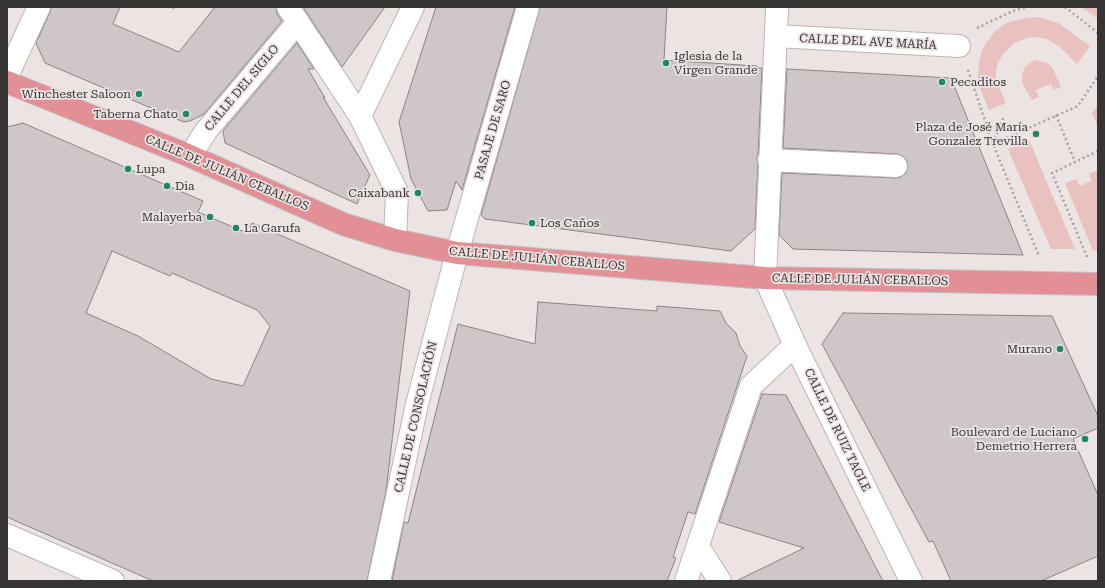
<!DOCTYPE html>
<meta charset="utf-8">
<style>
body{margin:0}
#map{position:relative;width:1105px;height:588px;overflow:hidden;background:#ece3e3;font-family:"Roboto Serif",serif}
canvas{display:block}
.frame{position:absolute;inset:0;border:8px solid #373434;pointer-events:none}
</style>
<div id="map">
<canvas width="1105" height="588"></canvas>
<div class="frame"></div>
</div>
<script>
const context = document.querySelector('canvas').getContext('2d');
context.lineJoin = 'round';
function fill(path, color) { context.fillStyle = color; context.fill(path, 'evenodd'); }
const shape = rows => new Path2D(rows.map(r => 'M' + r).join(''));
function trace(path, color, width, dash) { context.strokeStyle = color; context.lineWidth = width; context.lineCap = dash ? 'butt' : 'round'; context.setLineDash(dash || []); context.stroke(path); }
function write(font, color, halo, rows, align = 'center') {
  context.font = font + ' "Roboto Serif",serif'; context.lineWidth = 3.5; context.setLineDash([]); context.textBaseline = 'middle'; context.strokeStyle = halo; context.fillStyle = color; for (const [text, x, y, turn = 0] of rows) {
    context.save(); context.translate(x, y); context.rotate((+turn || 0) * Math.PI / 180); context.textAlign = isNaN(turn) ? turn : align; if (halo) context.strokeText(text, 0, 0); context.fillText(text, 0, 0); context.restore();
  }
}
fill(shape([
 [1081,7,1098,7,1098,19],
 [1034,17,1042,18,1060,24,1090,46,1077,64,1060,47,1047,39,1034,37,1026,38,1013,44,1003,54,997,65,996,72,996,79,1006,103,989,110,979,86,978,78,979,61,983,48,995,31,1006,23,1026,18],
 [1036,60,1047,63,1052,67,1061,87,1054,90,1051,84,1035,90,1039,97,1032,100,1022,83,1022,74,1025,67,1030,63],
 [1098,105,1098,127,1092,113],
 [1029,140,1075,249,1051,249,1008,149],
 [1098,170,1098,251,1093,251,1065,183,1076,179,1080,186,1091,181,1089,174]
]), '#e9c1c1');
const building = shape([
 [51,7,120,7,113,24,179,52,215,7,276,7,277,14,282,21,204,114,190,121,184,122,45,63,36,43,50,12,51,7],
 [303,7,385,7,342,67,303,7],
 [436,7,515,7,462,190,456,181,447,210,428,211,411,179,399,122,436,7],
 [540,7,667,7,664,60,757,66,757,68,762,68,758,155,757,159,758,164,755,229,731,251,485,219,481,215,540,7],
 [297,43,314,69,308,69,325,98,323,97,370,175,357,204,225,143,223,131,297,43],
 [787,69,951,78,1023,255,793,249,779,235,782,173,895,178,901,177,906,173,908,166,907,161,903,156,897,154,783,148,787,69],
 [23,123,203,201,198,212,247,233,252,223,410,291,386,491,367,581,153,581,7,517,7,127,23,123],
 [112,251,170,276,172,273,257,310,270,326,243,386,211,379,138,336,86,313,112,251],
 [538,302,657,311,657,306,720,311,726,323,736,333,740,346,747,356,695,514,688,512,673,557,676,558,667,581,392,581,404,522,408,523,458,324,535,344,538,302],
 [843,313,1052,316,1098,416,1098,428,1073,439,1098,495,1098,556,1041,581,951,581,933,541,929,542,822,344,843,313],
 [762,394,786,395,883,581,736,581,804,548,719,522,762,394]
]);
fill(building, '#cfc7c7');
trace(building, '#8c8484', 1);
const pedestrian = shape([
 [288,7,360,116,397,192,395,240],
 [776,36,959,46],
 [7,76,39,7],
 [360,116,413,7],
 [190,156,206,131,298,22],
 [769,160,896,166],
 [765,278,777,9],
 [698,547,720,581],
 [379,581,417,404,457,253,528,7],
 [686,581,751,386,795,345]
]);
const minor = shape([
 [765,278,795,345,911,581],
 [7,535,113,581]
]);
const trunk = shape([
 [7,82,190,156,343,224,395,240,457,253,765,278,1098,284]
]);
trace(pedestrian, '#bcb4b4', 24);
trace(minor, '#bcb4b4', 24);
trace(trunk, '#c3c2c2', 24);
trace(shape([
 [173,7,175,10],
 [1065,7,1098,33],
 [977,28,1013,11,1027,7],
 [968,70,993,144,1039,256],
 [1056,115,1075,162],
 [993,143,1004,116],
 [993,144,1078,106,1098,76],
 [1087,257,1052,173,1098,151]
]), '#a9a2a2', 2.5, [2, 3]);
trace(pedestrian, '#fff', 22);
trace(minor, '#fff', 22);
trace(trunk, '#e29096', 22);
for (const [x, y, r, color] of [
 [666,63,4,"#1b8968"],
 [942,82,4,"#1b8968"],
 [139,94,4,"#1b8968"],
 [186,114,4,"#1b8968"],
 [1036,134,4,"#1b8968"],
 [128,169,4,"#1b8968"],
 [167,186,4,"#1b8968"],
 [418,193,4,"#1b8968"],
 [210,217,4,"#1b8968"],
 [532,223,4,"#1b8968"],
 [236,228,4,"#1b8968"],
 [1060,349,4,"#1b8968"],
 [1085,439,4,"#1b8968"]
]) { const dot = new Path2D(); dot.arc(x, y, r, 0, 2 * Math.PI); context.fillStyle = color; context.fill(dot); trace(dot, '#ece3e3', 1.5); }
write('12px', '#373434', '#ece3e3', [
 ["CALLE DEL AVE MARÍA",868,42,3],
 ["CALLE DEL SIGLO",242,88,-50],
 ["PASAJE DE SARO",493,130,-74],
 ["CALLE DE JULIÁN CEBALLOS",227,173,23],
 ["CALLE DE JULIÁN CEBALLOS",537,259,5],
 ["CALLE DE JULIÁN CEBALLOS",860,280,1],
 ["CALLE DE CONSOLACIÓN",416,417,-77],
 ["CALLE DE RUIZ TAGLE",837,430,64]
]);
write('12px', '#373434', '#ece3e3', [
 ["Iglesia de la",674,56,"left"],
 ["Virgen Grande",674,70,"left"],
 ["Pecaditos",950,82,"left"],
 ["Winchester Saloon",131,94],
 ["Taberna Chato",178,114],
 ["Plaza de José María",1028,127],
 ["Gonzalez Trevilla",1028,141],
 ["Lupa",136,169,"left"],
 ["Dia",175,186,"left"],
 ["Caixabank",410,193],
 ["Malayerba",202,217],
 ["Los Caños",540,223,"left"],
 ["La Garufa",244,228,"left"],
 ["Murano",1052,349],
 ["Boulevard de Luciano",1077,432],
 ["Demetrio Herrera",1077,446]
], 'right');
</script>
